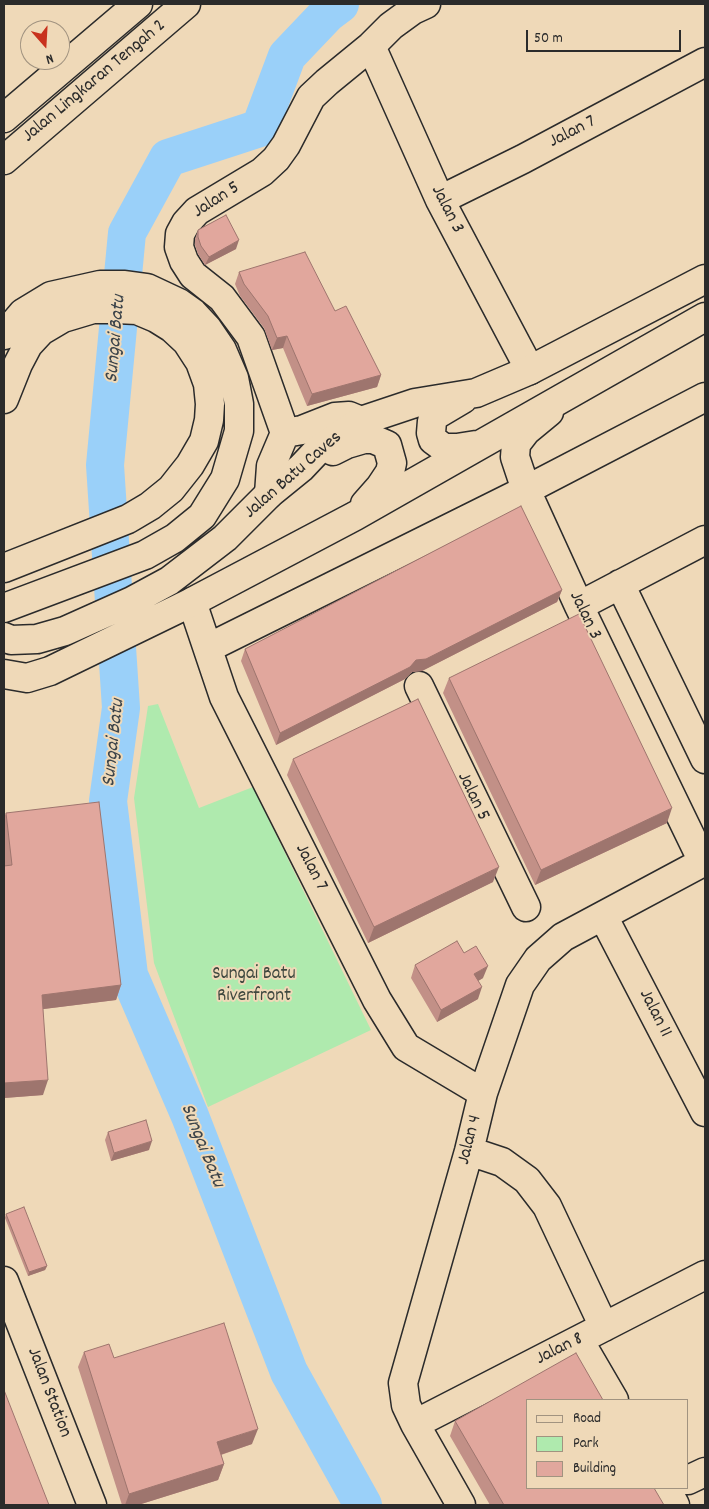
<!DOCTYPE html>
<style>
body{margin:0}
#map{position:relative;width:709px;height:1509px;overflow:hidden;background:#efd9b8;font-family:Dekko,sans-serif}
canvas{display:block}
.frame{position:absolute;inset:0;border:5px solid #2b2b2b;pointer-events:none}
.legend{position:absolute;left:526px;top:1399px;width:162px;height:90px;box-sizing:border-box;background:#efd9b8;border:1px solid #a19380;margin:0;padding:6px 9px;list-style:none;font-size:15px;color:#2b2b2b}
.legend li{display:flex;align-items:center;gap:10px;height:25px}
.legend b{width:25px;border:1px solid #a19380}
.north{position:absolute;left:20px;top:20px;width:50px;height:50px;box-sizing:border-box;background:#efd9b8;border:1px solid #a19380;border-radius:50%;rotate:161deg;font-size:14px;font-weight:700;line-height:20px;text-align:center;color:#2b2b2b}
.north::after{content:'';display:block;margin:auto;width:18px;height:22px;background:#c8321e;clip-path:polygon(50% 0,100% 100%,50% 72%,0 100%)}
.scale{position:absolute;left:526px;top:30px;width:155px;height:22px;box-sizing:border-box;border:2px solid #2b2b2b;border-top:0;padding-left:6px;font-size:15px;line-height:18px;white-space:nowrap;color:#2b2b2b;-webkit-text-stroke:4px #efd9b8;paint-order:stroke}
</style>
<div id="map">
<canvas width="709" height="1509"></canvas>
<div class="frame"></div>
<ul class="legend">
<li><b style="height:6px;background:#efd9b8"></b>Road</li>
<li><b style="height:14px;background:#afeaae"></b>Park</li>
<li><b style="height:14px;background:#e1a79d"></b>Building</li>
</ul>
<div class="north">N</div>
<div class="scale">50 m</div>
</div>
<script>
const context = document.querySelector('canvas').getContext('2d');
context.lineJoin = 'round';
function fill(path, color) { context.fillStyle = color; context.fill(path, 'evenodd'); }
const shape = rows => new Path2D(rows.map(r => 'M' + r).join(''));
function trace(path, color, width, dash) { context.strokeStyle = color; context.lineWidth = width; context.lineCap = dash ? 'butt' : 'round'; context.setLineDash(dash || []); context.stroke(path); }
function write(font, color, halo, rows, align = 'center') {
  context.font = font + ' Dekko,sans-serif'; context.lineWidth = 4; context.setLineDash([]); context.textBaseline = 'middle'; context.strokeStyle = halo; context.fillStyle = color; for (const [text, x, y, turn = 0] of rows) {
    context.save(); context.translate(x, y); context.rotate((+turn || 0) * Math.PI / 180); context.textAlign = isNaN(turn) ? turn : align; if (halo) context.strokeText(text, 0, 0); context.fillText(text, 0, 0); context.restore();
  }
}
fill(shape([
 [158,704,199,808,253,787,371,1030,208,1107,154,963,134,798,148,706]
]), '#afeaae');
trace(shape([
 [340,4,328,13,287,56,260,128,168,158,127,233,105,465,121,708,108,801,129,975,190,1116,289,1372,363,1505]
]), '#9ad0f9', 38);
const minor = shape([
 [371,46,440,200,530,370],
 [440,200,523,159,705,62],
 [549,412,526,431,516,444,515,457,526,490,579,606,703,862],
 [285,433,302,430,335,417,349,416,361,421],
 [269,494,271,466,285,433,251,337,222,298,193,275,184,261,179,247,180,234,186,223,197,211,262,172,276,159,286,145,311,97,327,82,371,46,391,26,413,10,426,4],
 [620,584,705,759],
 [192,602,224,697,377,1000,406,1047,483,1093],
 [579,606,705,540],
 [208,648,526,490,705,397],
 [419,686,526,907],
 [603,916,705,1112],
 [469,1151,502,1162,527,1180,547,1206,604,1327],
 [4,1281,92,1505],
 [579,1340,614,1400],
 [415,1424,705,1275],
 [688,1480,705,1472],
 [666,1488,675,1505],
 [461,1505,415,1424,406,1405,403,1383,469,1151,483,1093,520,985,538,959,563,937,705,861]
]);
const major = shape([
 [4,335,23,313,51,296,100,285,125,285,147,288,179,303,193,313,207,328,222,350,234,378,239,404,239,431,225,479,202,516,175,538,145,555,4,608],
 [4,399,18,364,28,345,41,331,63,318,93,309,116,309,137,310,156,318,172,328,187,342,200,362,208,384,210,404,209,420,204,441,190,465,171,489,150,506,128,519,4,568],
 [463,399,436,415,432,421,431,433,433,440,444,448,457,448,476,445],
 [333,451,347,444,364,439,373,439,387,445,392,463,390,472,380,487,365,504],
 [4,637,11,640,37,639,65,631,132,601,169,581,225,538,269,494,301,468,318,450,361,421,415,403,476,393,530,370,705,279],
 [4,674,27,678,50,671,192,602,355,516,705,317]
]);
const highway = shape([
 [4,118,138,4],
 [4,160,186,4]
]);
trace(minor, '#2b2b2b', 31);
trace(major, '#2b2b2b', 31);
trace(highway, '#2b2b2b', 31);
trace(minor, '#efd9b8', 28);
trace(major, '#efd9b8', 28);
trace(highway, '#efd9b8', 28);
fill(shape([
 [198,230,236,249,205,265,198,254,195,245,195,239],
 [239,272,335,311,381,375,377,387,307,406,283,348,272,350,264,328,240,296,235,284],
 [562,590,557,602,422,671,412,672,405,679,276,745,241,661,245,649],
 [449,678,667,823,535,885,443,693],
 [293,759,493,882,368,943,287,775],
 [6,813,121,985,116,1000,43,1009,43,1095,4,1098,4,818],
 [464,953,483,978,478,981,478,999,437,1022,411,978,415,965],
 [108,1132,149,1150,111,1161,105,1140],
 [6,1214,47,1266,45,1270,28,1276,5,1218],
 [84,1352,114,1358,252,1444,221,1455,224,1464,218,1480,138,1505,122,1505,78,1367],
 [455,1421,664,1505,490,1505,450,1436]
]), '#c29087');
fill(shape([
 [239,240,236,249,205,265,209,257],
 [287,336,283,348,272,350,277,338],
 [381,375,377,387,307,406,312,394],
 [562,590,557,602,422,671,412,672,405,679,276,745,280,733,416,660],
 [672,808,667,823,535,885,541,870],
 [499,867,493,882,368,943,374,927],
 [488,966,483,978,470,986,474,974],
 [121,985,116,1000,36,1010,42,995],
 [482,987,478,999,437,1022,441,1010],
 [48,1080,43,1095,4,1098,4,1083],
 [152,1141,149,1150,111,1161,114,1153],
 [47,1266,45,1270,28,1276,29,1272],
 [258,1429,252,1444,211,1458,217,1442],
 [224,1464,218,1480,138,1505,125,1505,129,1494]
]), '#9e756e');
const building = shape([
 [226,215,239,240,209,257,201,246,198,237,198,230,226,215],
 [305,252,335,311,346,306,381,375,312,394,287,336,277,338,268,316,244,284,239,272,305,252],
 [521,506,562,590,426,659,416,660,410,667,280,733,245,649,521,506],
 [579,614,672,808,541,870,449,678,579,614],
 [418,699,499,867,374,927,293,759,418,699],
 [99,802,121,985,42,995,48,1080,4,1083,4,866,12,865,6,813,99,802],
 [457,941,464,953,476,946,488,966,474,974,482,987,441,1010,415,965,457,941],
 [146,1120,152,1141,114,1153,108,1132,146,1120],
 [24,1207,47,1266,29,1272,6,1214,24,1207],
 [224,1323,258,1429,217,1442,224,1464,129,1494,84,1352,109,1344,114,1358,224,1323],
 [576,1353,603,1400,528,1400,528,1488,654,1488,664,1505,504,1505,455,1421,576,1353],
 [4,1390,49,1505,4,1505,4,1390]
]);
fill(building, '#e1a79d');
trace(building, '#9e756e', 1);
write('19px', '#2b2b2b', '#efd9b8', [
 ["Jalan Lingkaran Tengah 2",95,82,-40],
 ["Jalan 7",573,133,-27],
 ["Jalan 5",217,201,-33],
 ["Jalan 3",446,210,63],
 ["Jalan Batu Caves",294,476,-41],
 ["Jalan 3",584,616,64],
 ["Jalan 5",472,797,64],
 ["Jalan 7",310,868,63],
 ["Jalan 11",654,1014,63],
 ["Jalan 4",471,1140,-76],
 ["Jalan 8",560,1350,-27],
 ["Jalan Station",48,1393,69]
]);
write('19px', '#3f483f', '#efd9b8', [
 ["Sungai Batu",254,975],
 ["Riverfront",254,997]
]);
write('italic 20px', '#3c444a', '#efd9b8', [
 ["Sungai Batu",117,339,-85],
 ["Sungai Batu",115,743,-84],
 ["Sungai Batu",201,1146,68]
]);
</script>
